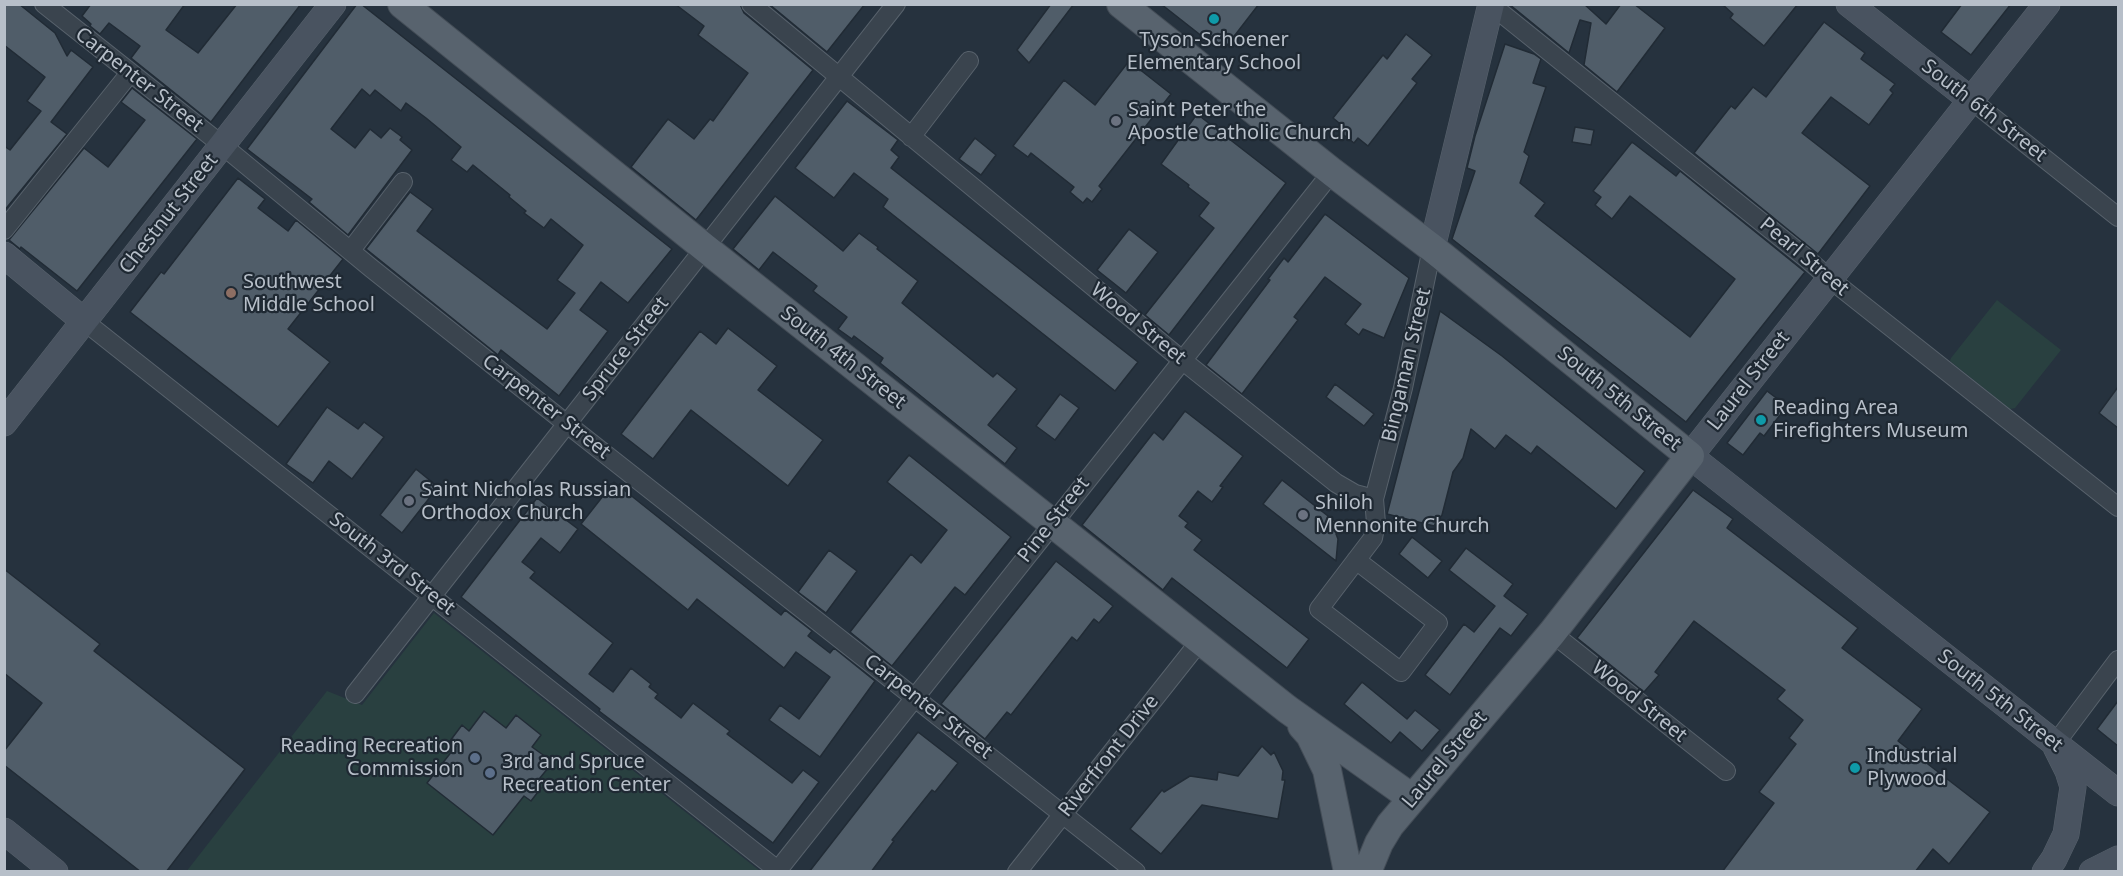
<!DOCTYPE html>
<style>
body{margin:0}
#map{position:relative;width:2123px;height:876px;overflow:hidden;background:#26323e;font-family:"Noto Sans",sans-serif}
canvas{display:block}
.frame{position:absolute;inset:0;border:6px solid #b7bfc9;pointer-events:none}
</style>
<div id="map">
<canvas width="2123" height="876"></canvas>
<div class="frame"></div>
</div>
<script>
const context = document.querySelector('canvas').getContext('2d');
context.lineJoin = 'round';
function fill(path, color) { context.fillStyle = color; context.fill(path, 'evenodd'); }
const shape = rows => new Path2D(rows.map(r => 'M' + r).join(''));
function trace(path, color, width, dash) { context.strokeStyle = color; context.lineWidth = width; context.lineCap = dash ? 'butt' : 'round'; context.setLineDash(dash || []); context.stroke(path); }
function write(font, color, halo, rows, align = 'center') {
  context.font = font + ' "Noto Sans",sans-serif'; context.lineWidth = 4.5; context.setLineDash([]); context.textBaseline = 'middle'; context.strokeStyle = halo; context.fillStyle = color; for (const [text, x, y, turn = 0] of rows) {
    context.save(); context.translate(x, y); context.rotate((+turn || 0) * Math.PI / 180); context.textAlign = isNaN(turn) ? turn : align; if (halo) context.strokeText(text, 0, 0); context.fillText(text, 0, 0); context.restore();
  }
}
fill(shape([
 [1997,300,2061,350,2015,408,2010,409,1950,361,1951,358],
 [434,613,760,871,186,872,327,691,362,705]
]), '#294040');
const building = shape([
 [4,4,19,4,55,33,67,56,71,50,93,67,51,122,67,134,4,211,4,146,10,150,41,111,27,101,45,77,4,45,4,4],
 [91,4,185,4,166,30,198,53,237,4,301,4,211,122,131,58,140,46,109,23,100,34,90,26,91,24,82,16,91,4],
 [357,4,361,4,672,249,628,303,601,282,580,310,608,331,559,396,501,350,498,355,366,249,410,192,433,209,417,231,547,329,575,293,557,280,583,245,551,219,544,228,524,213,526,211,509,197,510,195,473,165,467,172,451,160,461,147,426,118,406,103,401,111,375,90,370,96,362,89,331,129,355,148,370,129,381,138,390,128,402,137,400,140,412,150,348,235,309,202,312,199,247,149,357,4],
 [675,4,740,4,744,13,813,70,696,220,631,167,668,119,694,139,710,119,713,121,748,73,698,35,704,26,675,4],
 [769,4,865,4,827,52,769,4],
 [1051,4,1074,4,1029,63,1017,50,1051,4],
 [1161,4,1259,4,1225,48,1206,33,1203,37,1161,4],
 [1509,4,1584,4,1606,24,1621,4,1634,4,1665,28,1617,92,1584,65,1591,23,1580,20,1569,53,1509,4],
 [1722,4,1798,4,1764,46,1730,18,1733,14,1722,4],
 [1962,4,2011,4,1971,55,1941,32,1962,4],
 [1824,22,1865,53,1861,59,1895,84,1890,90,1893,93,1869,125,1831,97,1802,133,1870,186,1818,254,1694,153,1731,106,1735,109,1753,87,1766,97,1824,22],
 [1406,34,1432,55,1412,79,1417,83,1368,146,1358,138,1354,143,1340,132,1344,127,1333,118,1383,55,1387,59,1406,34],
 [1505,44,1534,54,1541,59,1533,83,1546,87,1524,152,1529,156,1520,183,1545,203,1535,216,1690,337,1735,279,1630,196,1612,219,1595,205,1601,197,1593,191,1632,142,1676,176,1680,171,1805,272,1686,422,1452,239,1475,171,1467,168,1475,136,1505,44],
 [1129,61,1171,94,1099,186,1102,189,1092,202,1087,198,1083,203,1070,192,1074,187,1031,153,1028,157,1013,146,1064,80,1095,105,1129,61],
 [132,88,197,139,77,291,21,247,20,249,9,240,84,148,108,167,145,120,121,102,132,88],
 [847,101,898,140,891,150,899,157,891,168,1138,362,1115,391,883,207,888,199,854,173,834,198,795,168,847,101],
 [1197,114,1286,183,1169,335,1145,315,1214,228,1199,216,1209,203,1188,187,1189,185,1161,164,1197,114],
 [1575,127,1594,130,1591,145,1572,142,1575,127],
 [975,138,996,155,981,175,959,159,975,138],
 [238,178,265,199,258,208,288,231,296,220,343,259,288,329,330,362,278,427,130,312,161,272,164,274,238,178],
 [775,196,843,251,859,233,878,247,877,249,918,281,902,303,993,377,997,373,1017,389,988,425,1017,448,1005,464,880,363,883,358,854,336,852,339,838,329,847,317,813,291,817,286,773,252,759,270,733,249,775,196],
 [1325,214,1409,278,1384,338,1363,329,1359,335,1345,324,1361,304,1325,277,1294,317,1298,320,1242,394,1206,365,1270,280,1268,279,1284,258,1288,262,1325,214],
 [1129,229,1158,252,1126,293,1097,270,1129,229],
 [1440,311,1502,356,1645,471,1616,509,1537,446,1531,454,1506,435,1495,449,1471,429,1463,458,1453,472,1442,515,1434,526,1387,514,1440,311],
 [728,328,777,366,758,390,823,440,788,486,691,410,653,459,621,434,700,331,716,344,728,328],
 [1335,384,1374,414,1364,426,1326,397,1335,384],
 [2118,387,2118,428,2099,413,2118,387],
 [1767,391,1787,406,1764,436,1760,433,1743,455,1727,443,1767,391],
 [1060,394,1079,408,1055,440,1036,426,1060,394],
 [327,407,358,429,364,422,384,437,352,479,329,461,313,483,286,464,327,407],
 [1185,411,1243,456,1220,486,1223,487,1212,502,1198,491,1179,516,1188,523,1185,527,1202,540,1194,550,1309,639,1287,668,1172,578,1163,590,1082,525,1154,432,1163,440,1185,411],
 [909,455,1011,537,965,595,955,587,892,666,850,632,911,554,921,563,947,530,887,482,909,455],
 [416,469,438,487,402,533,380,515,416,469],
 [1282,480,1342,527,1336,534,1338,539,1336,561,1263,504,1282,480],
 [614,482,781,615,785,610,812,631,808,636,830,653,834,648,875,681,820,757,769,720,780,705,799,719,830,677,796,652,784,668,697,599,688,610,581,524,614,482],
 [1693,490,1733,519,1727,528,1858,628,1842,648,1922,709,1898,741,1990,812,1949,864,1933,849,1915,872,1722,872,1774,803,1759,792,1796,744,1789,738,1803,720,1777,699,1785,690,1694,621,1655,672,1659,675,1644,692,1577,638,1693,490],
 [537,498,578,529,560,553,541,538,522,562,535,572,530,578,613,643,589,674,613,692,631,668,651,684,649,687,658,694,655,698,681,718,693,703,730,731,727,734,792,783,803,770,819,782,773,843,599,711,600,709,461,597,537,498],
 [1412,537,1442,561,1428,578,1399,554,1412,537],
 [1466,548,1513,584,1504,596,1528,614,1511,636,1500,628,1450,695,1425,675,1464,624,1474,632,1495,606,1449,570,1466,548],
 [829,550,857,571,826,613,798,592,829,550],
 [1056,561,1113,606,1099,623,1094,619,1077,641,1072,637,1011,715,1007,712,985,739,941,704,1056,561],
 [4,569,100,644,94,651,245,769,166,872,141,872,4,765,4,751,42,703,4,673,4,569],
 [1362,682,1407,719,1415,710,1440,730,1422,751,1400,732,1391,743,1344,704,1362,682],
 [2118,701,2118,746,2097,729,2118,701],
 [484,711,506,728,516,715,541,735,532,747,553,762,535,784,541,788,531,801,524,796,493,835,427,783,456,746,450,741,462,725,469,731,484,711],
 [918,732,958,763,935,792,932,790,892,840,894,841,871,872,809,872,918,732],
 [1262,746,1271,755,1274,752,1283,771,1282,780,1285,780,1278,819,1202,805,1161,854,1130,829,1162,790,1164,792,1190,776,1217,780,1218,772,1238,776,1262,746]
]);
fill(building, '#505d69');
trace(building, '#212b35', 1.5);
const street = shape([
 [44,4,222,145,371,268,567,424,1136,872],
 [751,4,1182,360,1336,483,1355,494,1374,499],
 [1490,4,1806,258,1830,279,2118,507],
 [1971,100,2118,217],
 [911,137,969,61],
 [4,230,130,73],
 [351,250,403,182],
 [84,321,780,872],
 [1356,560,1438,623,1401,672,1319,609,1373,538,1376,523,1374,499,1403,388,1432,248],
 [1552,633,1726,771],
 [355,694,896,4],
 [2055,744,2118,660],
 [778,870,1332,172],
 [1017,872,1200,641]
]);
const secondary = shape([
 [1849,4,1971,100],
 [2047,4,1690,456,2118,793],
 [1432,248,1491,4],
 [4,255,84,321],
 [4,423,333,4],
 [4,831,55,872],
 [2045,872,2054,859,2066,834,2073,787,2068,771,2056,747],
 [2092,872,2118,859]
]);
const primary = shape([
 [402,4,705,248,1287,709,1412,798],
 [1121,4,1332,172,1432,248,1690,456,1552,633,1390,825,1379,843,1367,872],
 [1302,726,1310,735,1327,770,1348,872]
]);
trace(street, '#58626c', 20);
trace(secondary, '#58626c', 27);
trace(primary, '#444d57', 30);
trace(street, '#3a444e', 18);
trace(secondary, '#495360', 26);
trace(primary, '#58636e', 28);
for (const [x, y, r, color] of [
 [1214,19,6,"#0f9aa8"],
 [1116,121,6,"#6b7280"],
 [231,293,6,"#8d6e63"],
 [1761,420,6,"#0f9aa8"],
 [409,501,6,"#6b7280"],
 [1303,515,6,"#6b7280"],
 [475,758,6,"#5c6f8a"],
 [1855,768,6,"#0f9aa8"],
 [490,773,6,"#5c6f8a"]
]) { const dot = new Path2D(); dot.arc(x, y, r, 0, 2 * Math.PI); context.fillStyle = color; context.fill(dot); trace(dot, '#1f2933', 2); }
write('20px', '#b7bfc9', '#1f2933', [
 ["Tyson-Schoener",1214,40,"center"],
 ["Elementary School",1214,63,"center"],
 ["Saint Peter the",1128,110],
 ["Apostle Catholic Church",1128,133],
 ["Southwest",243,282],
 ["Middle School",243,305],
 ["Reading Area",1773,408],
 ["Firefighters Museum",1773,431],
 ["Saint Nicholas Russian",421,490],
 ["Orthodox Church",421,513],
 ["Shiloh",1315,503],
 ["Mennonite Church",1315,526],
 ["Reading Recreation",463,746,"right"],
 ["Commission",463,769,"right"],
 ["Industrial",1867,756],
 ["Plywood",1867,779],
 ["3rd and Spruce",502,762],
 ["Recreation Center",502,785]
], 'left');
write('20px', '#b7bfc9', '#1f2933', [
 ["Carpenter Street",139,80,38],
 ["South 6th Street",1984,111,38],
 ["Chestnut Street",169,214,-52],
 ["Pearl Street",1804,257,40],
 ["Wood Street",1138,324,39],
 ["Spruce Street",626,349,-52],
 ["South 4th Street",843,358,38],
 ["Bingaman Street",1407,365,-77],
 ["Laurel Street",1749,381,-52],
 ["South 5th Street",1619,399,39],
 ["Carpenter Street",546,407,38],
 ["Pine Street",1054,520,-52],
 ["South 3rd Street",392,564,38],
 ["South 5th Street",2000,701,38],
 ["Wood Street",1639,702,39],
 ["Carpenter Street",928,707,38],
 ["Riverfront Drive",1109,756,-52],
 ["Laurel Street",1445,760,-50]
]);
</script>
